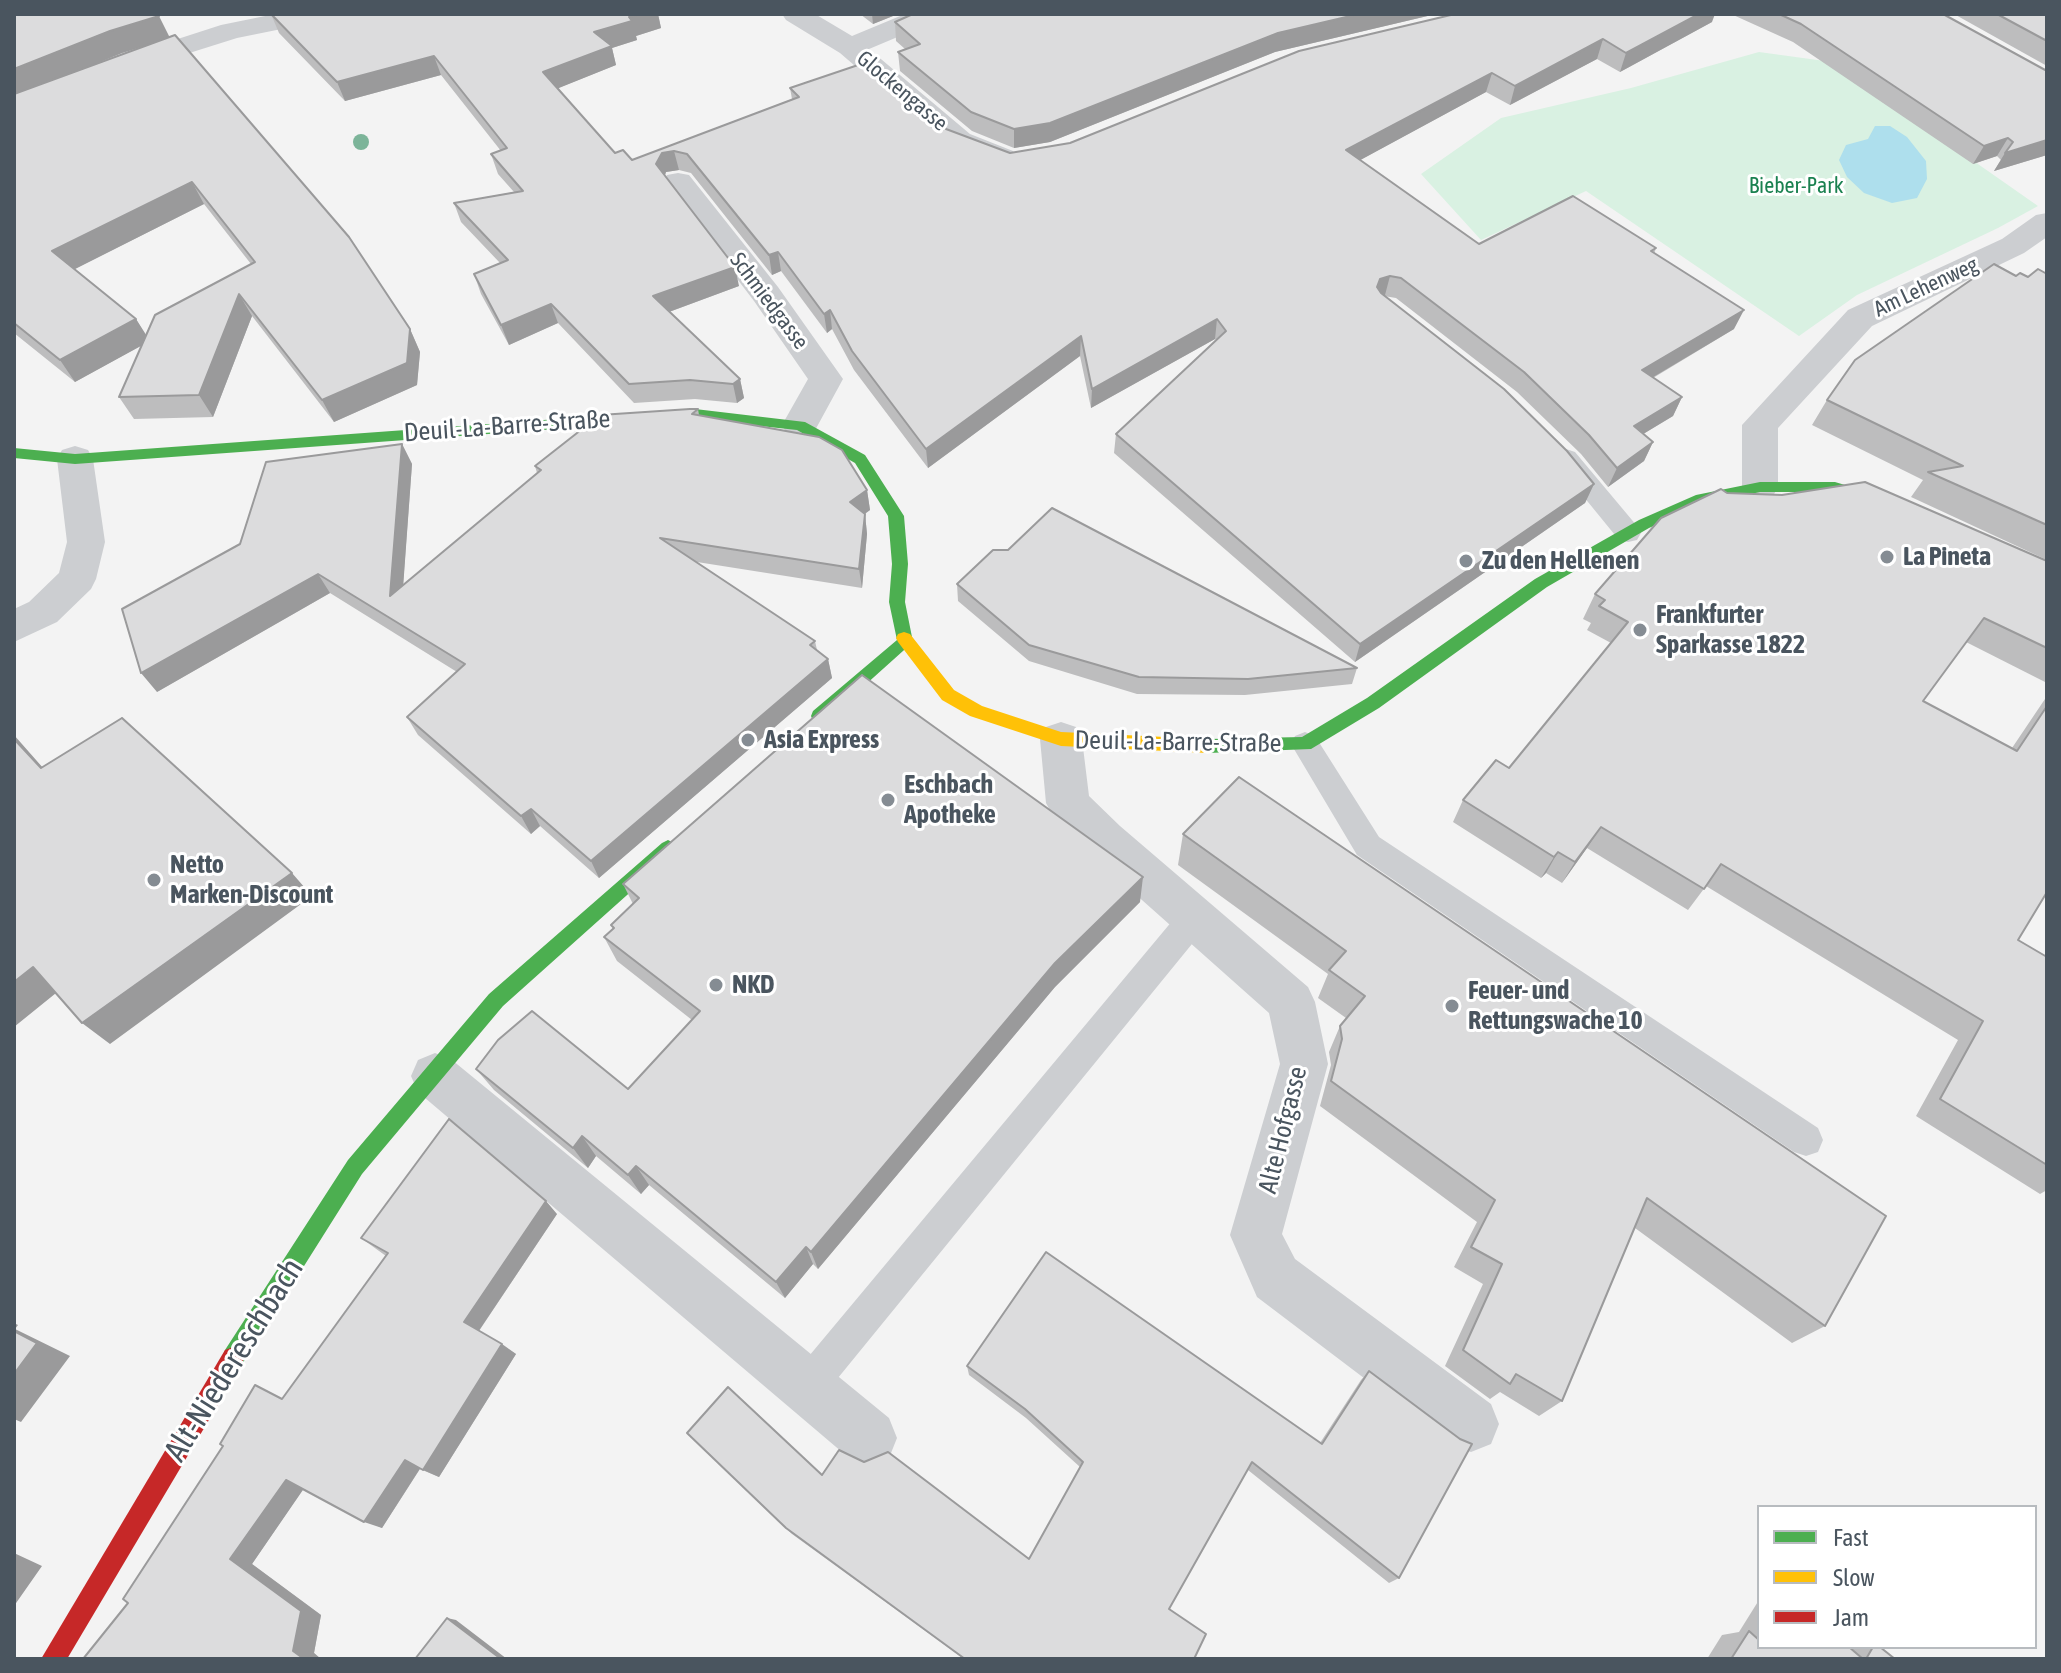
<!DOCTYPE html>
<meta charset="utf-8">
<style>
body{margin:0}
#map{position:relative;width:2061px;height:1673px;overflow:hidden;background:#f3f3f3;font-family:"Asap Condensed",sans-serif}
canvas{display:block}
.frame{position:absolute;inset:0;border:16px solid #4a555f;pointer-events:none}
.legend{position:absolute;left:1757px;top:1505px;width:280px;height:144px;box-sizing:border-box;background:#fff;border:2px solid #b7bbbf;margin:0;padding:10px 14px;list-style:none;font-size:24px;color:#4a555f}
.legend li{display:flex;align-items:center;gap:16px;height:40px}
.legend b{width:40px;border:2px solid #b7bbbf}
</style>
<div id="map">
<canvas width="2061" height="1673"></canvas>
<div class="frame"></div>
<ul class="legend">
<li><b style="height:10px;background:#4caf50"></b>Fast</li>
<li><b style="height:10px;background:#ffc107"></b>Slow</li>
<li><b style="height:10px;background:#c62828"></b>Jam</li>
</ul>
</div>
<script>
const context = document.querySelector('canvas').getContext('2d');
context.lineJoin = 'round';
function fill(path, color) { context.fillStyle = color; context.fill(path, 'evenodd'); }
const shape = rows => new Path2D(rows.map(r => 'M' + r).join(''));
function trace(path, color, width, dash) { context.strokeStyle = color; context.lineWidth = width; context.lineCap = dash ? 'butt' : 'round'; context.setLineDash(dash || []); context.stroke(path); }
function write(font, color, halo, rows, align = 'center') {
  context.font = font + ' "Asap Condensed",sans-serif'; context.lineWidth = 6; context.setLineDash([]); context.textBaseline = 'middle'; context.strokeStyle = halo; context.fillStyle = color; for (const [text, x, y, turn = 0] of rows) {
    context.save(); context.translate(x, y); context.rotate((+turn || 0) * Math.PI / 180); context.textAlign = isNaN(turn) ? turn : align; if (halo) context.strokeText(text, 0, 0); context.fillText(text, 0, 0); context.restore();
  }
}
fill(shape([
 [1759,52,1832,62,2038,206,1998,228,1857,295,1799,336,1586,191,1481,240,1421,174,1501,118,1631,88]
]), '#d9f1e2');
fill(shape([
 [1875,126,1890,126,1907,137,1926,161,1927,179,1917,198,1892,203,1864,193,1847,177,1839,160,1846,145,1868,139]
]), '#aedfed');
fill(shape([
 [1566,449,1575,452,1637,526,1641,533,1637,540,1628,542,1619,540,1557,464,1554,458,1557,452,1566,449],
 [1305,732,1315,736,1379,837,1818,1128,1823,1140,1818,1152,1806,1156,1794,1152,1357,855,1291,744,1295,736,1305,732],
 [1194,904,1205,908,1210,918,1205,928,820,1400,807,1406,794,1400,788,1387,794,1374,1183,908,1194,904]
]), '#ccced1');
fill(shape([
 [275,14,330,14,326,20,237,38,129,72,119,70,115,64,119,58,221,25,275,14],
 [782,14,815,14,852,36,905,14,942,14,938,20,869,49,970,134,1013,151,1017,157,1013,163,1002,166,948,146,840,53,786,20,782,14],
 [678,173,689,175,778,287,843,379,813,434,800,437,787,434,782,425,808,379,754,301,663,182,667,175,678,173],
 [2047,213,2047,237,2024,253,1872,326,1778,428,1778,487,1773,496,1760,500,1747,496,1742,487,1742,425,1848,310,2002,239,2036,215,2047,213],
 [75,446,88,450,93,459,105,542,96,579,91,589,57,622,14,642,14,609,29,602,59,573,67,542,57,459,62,450,75,446],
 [1061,722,1076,727,1082,739,1089,796,1120,826,1308,987,1315,1002,1328,1064,1282,1234,1295,1259,1491,1404,1499,1424,1491,1444,1471,1452,1451,1444,1257,1297,1230,1235,1280,1064,1269,1013,1088,852,1053,816,1046,803,1040,739,1046,727,1061,722],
 [435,1053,452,1060,889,1418,897,1438,889,1458,869,1466,849,1458,418,1092,411,1076,418,1060,435,1053]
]), '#ccced1');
fill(shape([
 [695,409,805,422,865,455,904,516,908,564,905,602,913,642,825,721,813,721,811,716,813,711,897,640,889,602,892,564,888,516,855,463,797,430,695,419,75,464,14,458,14,448,75,454,695,409],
 [1760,482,1835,482,1895,500,1898,504,1890,509,1835,492,1760,492,1704,504,1649,528,1547,587,1379,708,1311,749,1208,753,1199,746,1208,739,1302,737,1367,698,1535,579,1639,520,1696,495,1760,482],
 [668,840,674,843,677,848,674,853,503,1006,362,1174,241,1366,233,1369,225,1366,222,1358,225,1350,348,1160,489,994,662,843,668,840]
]), '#4caf50');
fill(shape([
 [904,632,910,634,954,690,982,706,1061,732,1208,739,1217,746,1208,753,1061,746,970,716,942,700,898,642,896,638,898,634,904,632]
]), '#ffc107');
fill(shape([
 [233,1347,241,1350,244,1358,241,1366,67,1659,41,1659,225,1350,233,1347]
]), '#c62828');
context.fillStyle = '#7cb499';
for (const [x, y] of [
 [361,142]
]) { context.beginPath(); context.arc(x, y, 8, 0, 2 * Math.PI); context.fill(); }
fill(shape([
 [14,14,169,37,410,329,420,352,417,385,334,422,252,316,213,417,134,419,119,397,142,345,75,382,14,333],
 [151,44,90,66,122,53],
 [204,204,251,264,146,336,136,319,75,269],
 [271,14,658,14,661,28,636,36,637,40,612,48,616,65,558,88,615,153,632,160,792,99,790,88,946,129,1010,153,1070,143,1299,51,1712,22,1620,72,1597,59,1510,105,1486,92,1360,160,1479,244,1656,248,1654,254,1734,329,1653,378,1682,397,1673,416,1643,434,1653,442,1644,461,1608,487,1581,454,1517,392,1396,298,1384,296,1594,484,1585,503,1355,662,1114,453,1116,434,1216,340,1215,339,1091,408,1080,356,928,468,854,370,832,329,827,333,781,271,772,275,691,173,679,170,666,172,665,176,739,286,669,312,740,379,744,398,737,403,695,399,634,403,558,323,509,345,481,294,474,274,500,263,461,222,454,203,514,192,498,174,491,154,501,151,441,75,345,101,279,33],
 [860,14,898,14,873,24],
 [913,14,1436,14,1275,52,1050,142,1014,148,972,131,900,71,898,52,905,49,896,41,895,22],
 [1731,14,1943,14,2047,155,1994,171,2001,160,1997,156,1973,164,1793,42],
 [1954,14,2047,14,2047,66],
 [2047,274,2047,560,1911,497,1923,480,1812,425,1827,400,2016,276,2028,277],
 [698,409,699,415,867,490,870,510,865,514,867,534,862,588,697,562,815,641,817,650,828,659,832,678,599,878,540,826,531,834,418,735,407,717,457,672,330,593,157,692,240,544,402,444,412,464,403,585,537,473,535,466],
 [1727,493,2047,561,2047,683,1966,642,1923,701,2012,748,2047,696,2047,892,2018,940,2047,957,2047,1190,2040,1194,1916,1116,1958,1040,1706,886,1688,910,1587,848,1562,883,1546,873,1541,878,1453,822,1463,800,1509,768,1611,643,1587,630,1591,623,1583,619,1595,594],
 [957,584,1357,668,1352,684,1245,695,1137,694,1029,661,958,601],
 [1239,777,1825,1326,1792,1343,1635,1228,1562,1401,1539,1416,1500,1392,1490,1399,1445,1366,1483,1284,1454,1267,1477,1222,1320,1106,1331,1065,1329,1052,1340,1026,1346,1018,1318,998,1328,974,1178,865,1183,834],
 [623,884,1140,902,1055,987,818,1269,813,1264,785,1298,649,1185,641,1194,596,1156,588,1168,494,1090,476,1069,628,1089,692,1020,617,961,604,937,613,928,611,925,633,904],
 [557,1214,479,1331,516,1354,439,1477,420,1469,382,1528,303,1489,252,1564,321,1615,314,1653,321,1659,83,1659,128,1603,283,1398,386,1256,361,1238],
 [967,1366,1320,1443,1361,1380,1369,1371,1399,1578,1389,1583,1248,1470,1169,1609,1194,1659,964,1659,792,1534,687,1433,822,1475,1029,1559,1080,1467,1026,1418,969,1375],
 [1759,1600,1759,1647,1880,1647,1895,1659,1707,1659,1722,1635,1739,1632]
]), '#bdbdbe');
fill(shape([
 [641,14,658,14,661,28,636,36,637,40,612,48,616,65,549,92,543,72,594,32,629,17],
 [872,14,898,14,873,24],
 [1359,14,1436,14,1275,52,1050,142,1014,148,1014,129,1278,33],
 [1699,14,1715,14,1712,22,1620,72,1626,53],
 [159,16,170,38,122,53,14,97,14,69,110,31],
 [1603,39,1597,59,1510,105,1515,86],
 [434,56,441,75,345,101,337,82],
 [1492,73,1486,92,1342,170,1346,150],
 [2008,138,1997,156,1973,164,1984,146],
 [2047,140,2047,155,1994,171,2005,153],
 [674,151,679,170,666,172,661,184,656,164,662,153],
 [192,182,204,204,67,273,52,251],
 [778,252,781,271,772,275,769,255],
 [735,267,739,286,658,316,653,296],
 [1390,276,1385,295,1375,298,1377,287,1380,279],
 [239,294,252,316,213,417,199,395],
 [551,304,558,323,509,345,501,325],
 [830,310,832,329,827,333,824,314],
 [1744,310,1734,329,1633,389,1642,370],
 [136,319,150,341,75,382,60,360],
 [1217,319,1215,339,1091,408,1092,389],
 [410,329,420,352,417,385,334,422,322,400],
 [1081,336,1080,356,928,468,926,449],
 [740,379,744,398,737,403,733,384],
 [1682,397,1673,416,1625,445,1634,426],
 [1653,442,1644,461,1608,487,1617,468],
 [402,444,412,464,401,616,390,596],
 [1594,484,1585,503,1355,662,1360,644],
 [867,490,870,510,853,522,850,502],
 [865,514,867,534,862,588,859,569],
 [318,574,330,593,157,692,141,673],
 [828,659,832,678,599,878,591,861],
 [14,735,66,794,41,768,14,739],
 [531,809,540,826,531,834,521,816],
 [1601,827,1587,848,1562,883,1575,862],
 [1558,852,1546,873,1541,878,1554,857],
 [292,873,312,896,110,1044,82,1023],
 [1143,877,1140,902,1055,987,818,1269,811,1252,1055,963],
 [33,967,61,989,14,1027,14,982],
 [582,1136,596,1156,588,1168,573,1148],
 [636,1166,649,1185,641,1194,628,1175],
 [546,1201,557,1214,478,1332,464,1322],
 [806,1247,813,1264,785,1298,776,1282],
 [14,1323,18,1325,15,1329,70,1356,21,1422,14,1419],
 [502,1344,516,1354,439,1477,423,1470],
 [405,1460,421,1467,382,1528,364,1522],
 [286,1480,305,1487,252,1564,321,1615,314,1653,321,1659,304,1659,293,1651,230,1559],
 [14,1553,42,1566,14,1606],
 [447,1618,456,1620,507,1659,501,1659]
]), '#9a9a9b');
const building = shape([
 [14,14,157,14,159,16,110,31,14,69,14,14],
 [271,14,641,14,629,17,632,21,594,32,612,46,543,72,615,153,623,150,632,160,799,97,790,88,867,62,946,129,1010,153,1070,143,1299,51,1455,14,1699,14,1626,53,1603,39,1515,86,1492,73,1346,150,1479,244,1573,196,1656,248,1651,251,1744,310,1642,370,1682,397,1634,426,1653,442,1617,468,1589,435,1524,372,1401,278,1390,276,1380,279,1377,287,1381,293,1504,389,1567,451,1594,484,1360,644,1116,434,1226,331,1217,319,1092,389,1081,336,926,449,852,351,830,310,824,314,778,252,769,255,687,154,674,151,662,153,656,164,735,267,653,296,740,379,733,384,690,380,629,384,551,304,501,325,474,274,508,260,454,203,523,191,491,154,507,148,434,56,337,82,271,14],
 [913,14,1359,14,1278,33,1050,123,1014,129,971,112,898,52,920,44,895,22,913,14],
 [1779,14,1943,14,2047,71,2047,140,2005,153,2013,142,2008,138,1984,146,1801,24,1779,14],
 [1997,14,2047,14,2047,41,1997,14],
 [175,35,349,237,410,329,407,363,322,400,239,294,199,395,119,397,155,315,255,262,192,182,52,251,136,319,60,360,14,323,14,94,175,35],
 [1994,264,2016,276,2020,273,2028,277,2038,269,2047,274,2047,525,1928,472,1963,466,1827,400,1855,360,1994,264],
 [690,409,698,409,692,414,819,437,842,450,867,490,850,502,865,514,859,569,660,538,815,641,810,645,828,659,591,861,531,809,521,816,407,717,465,664,318,574,141,673,122,609,240,544,266,462,402,444,390,596,541,470,535,466,600,415,690,409],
 [1865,482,2047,561,2047,648,1984,618,1923,701,2017,751,2047,706,2047,892,2018,940,2047,957,2047,1165,1940,1099,1983,1021,1721,864,1704,889,1601,827,1575,862,1558,852,1554,857,1463,800,1496,760,1509,768,1628,622,1599,606,1605,600,1595,594,1661,518,1721,489,1727,493,1782,495,1865,482],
 [1052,508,1357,668,1248,679,1139,677,1029,645,957,584,993,550,1008,550,1052,508],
 [862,675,1143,877,1055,963,811,1252,806,1247,776,1282,636,1166,628,1175,582,1136,573,1148,476,1069,498,1040,532,1011,628,1089,700,1011,604,937,614,928,611,925,639,898,623,884,862,675],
 [122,718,292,873,82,1023,33,967,14,982,14,739,41,768,122,718],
 [1239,777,1886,1216,1825,1326,1647,1198,1562,1401,1516,1374,1510,1384,1463,1350,1502,1264,1471,1247,1495,1200,1331,1081,1342,1039,1340,1026,1365,996,1329,970,1346,951,1183,834,1239,777],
 [449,1119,546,1201,464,1322,502,1344,423,1470,405,1460,364,1522,286,1480,230,1559,301,1611,293,1651,304,1659,83,1659,128,1603,123,1599,223,1446,220,1444,255,1385,282,1399,388,1253,361,1238,449,1119],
 [1046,1252,1322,1444,1369,1371,1460,1439,1472,1444,1399,1578,1252,1462,1169,1609,1206,1634,1194,1659,965,1659,786,1528,687,1433,728,1387,822,1475,839,1450,864,1462,888,1452,1029,1559,1083,1462,1025,1409,967,1366,1046,1252],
 [14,1331,37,1343,14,1374,14,1331],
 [447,1618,501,1659,415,1659,447,1618],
 [1749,1631,1759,1640,1759,1647,1849,1647,1863,1659,1731,1659,1749,1631],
 [1873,1647,1880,1647,1895,1659,1866,1659,1873,1647]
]);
fill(building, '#dcdcdd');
trace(building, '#9a9a9b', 2);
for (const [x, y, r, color] of [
 [1887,557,8,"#858c93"],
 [1466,561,8,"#858c93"],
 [1640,630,8,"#858c93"],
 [748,740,8,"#858c93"],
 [888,800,8,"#858c93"],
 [154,880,8,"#858c93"],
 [716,985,8,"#858c93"],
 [1452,1006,8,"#858c93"]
]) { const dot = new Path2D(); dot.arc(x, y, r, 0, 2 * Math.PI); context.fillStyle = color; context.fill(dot); trace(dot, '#fff', 3); }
write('22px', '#4a555f', '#fff', [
 ["Glockengasse",902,91,40],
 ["Am Lehenweg",1926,287,-25],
 ["Schmiedgasse",769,301,53]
]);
write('22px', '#1a8150', '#fff', [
 ["Bieber-Park",1796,186]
]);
write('26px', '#4a555f', '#fff', [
 ["Deuil-La-Barre-Straße",507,426,-4],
 ["Deuil-La-Barre-Straße",1178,742,1],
 ["Alte Hofgasse",1283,1130,-76]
]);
write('bold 26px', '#4a555f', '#fff', [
 ["La Pineta",1903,557],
 ["Zu den Hellenen",1482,561],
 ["Frankfurter",1656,615],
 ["Sparkasse 1822",1656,645],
 ["Asia Express",764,740],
 ["Eschbach",904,785],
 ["Apotheke",904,815],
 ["Netto",170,865],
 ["Marken-Discount",170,895],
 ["NKD",732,985],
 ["Feuer- und",1468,991],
 ["Rettungswache 10",1468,1021]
], 'left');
write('32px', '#4a555f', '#fff', [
 ["Alt-Niedereschbach",234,1360,-58]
]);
</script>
